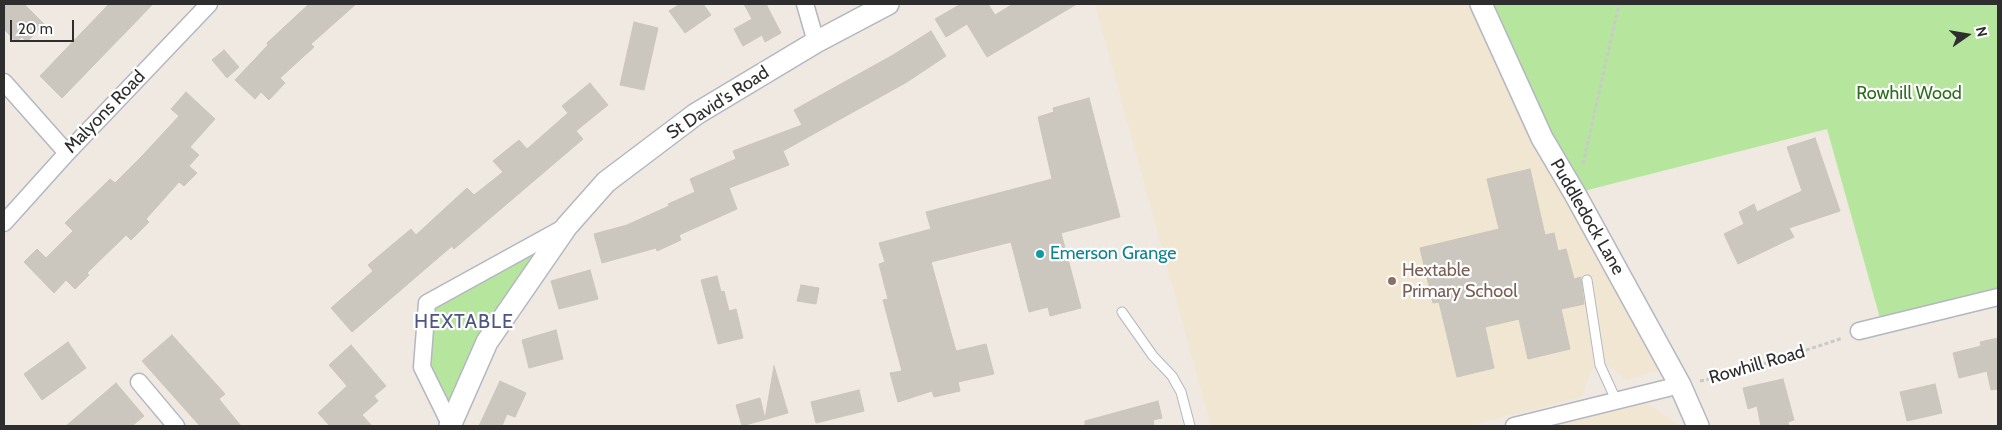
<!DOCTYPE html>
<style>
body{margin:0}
#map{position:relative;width:2002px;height:430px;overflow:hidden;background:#efe9e1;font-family:Cabin,sans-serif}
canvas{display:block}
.frame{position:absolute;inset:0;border:5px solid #2e2e2e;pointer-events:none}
.north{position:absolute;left:1942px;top:10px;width:50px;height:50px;-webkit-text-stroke:4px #fff;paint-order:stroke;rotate:77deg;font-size:14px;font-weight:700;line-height:20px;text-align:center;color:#2e2e2e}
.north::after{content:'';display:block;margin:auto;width:18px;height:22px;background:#2e2e2e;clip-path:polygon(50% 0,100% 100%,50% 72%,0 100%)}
.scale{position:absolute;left:10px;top:20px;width:64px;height:22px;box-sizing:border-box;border:2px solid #2e2e2e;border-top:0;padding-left:6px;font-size:15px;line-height:18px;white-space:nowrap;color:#2e2e2e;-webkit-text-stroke:4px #fff;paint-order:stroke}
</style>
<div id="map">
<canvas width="2002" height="430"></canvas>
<div class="frame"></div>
<div class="north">N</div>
<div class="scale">20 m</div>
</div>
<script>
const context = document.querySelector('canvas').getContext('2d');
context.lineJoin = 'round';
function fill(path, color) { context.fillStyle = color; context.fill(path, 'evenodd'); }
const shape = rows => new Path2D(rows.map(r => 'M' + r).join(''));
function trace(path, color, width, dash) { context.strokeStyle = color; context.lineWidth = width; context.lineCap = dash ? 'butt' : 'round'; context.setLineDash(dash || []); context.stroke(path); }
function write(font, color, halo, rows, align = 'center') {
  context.font = font + ' Cabin,sans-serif'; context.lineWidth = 4.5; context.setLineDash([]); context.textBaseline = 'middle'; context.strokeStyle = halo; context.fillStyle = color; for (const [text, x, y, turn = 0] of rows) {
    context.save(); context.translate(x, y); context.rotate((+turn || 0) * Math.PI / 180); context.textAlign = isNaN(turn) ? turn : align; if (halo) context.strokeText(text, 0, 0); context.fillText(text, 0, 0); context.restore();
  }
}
fill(shape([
 [1095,4,1468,4,1534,146,1570,198,1660,369,1626,380,1608,365,1600,365,1591,370,1582,397,1467,426,1211,426],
 [1648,404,1681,426,1548,426,1611,410]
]), '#f0e6d1');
fill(shape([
 [1483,4,1998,4,1998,292,1997,288,1880,318,1827,129,1576,193],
 [562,230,453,418,426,367,430,303]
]), '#b6e59e');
const building = shape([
 [4,4,24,4,44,24,27,42,22,37,16,42,4,29,4,4],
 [109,4,153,4,62,98,40,76,109,4],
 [309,4,356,4,311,44,314,47,280,78,285,83,269,100,261,92,255,99,235,80,268,45,267,43,309,4],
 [680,4,703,4,711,15,685,33,669,11,680,4],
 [744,4,766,4,781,33,765,42,762,35,743,46,734,29,752,19,744,4],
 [961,4,988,4,995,15,1013,4,1077,4,987,57,967,24,946,37,935,19,961,4],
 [634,22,658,28,644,90,620,85,634,22],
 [931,31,946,56,907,82,783,151,789,165,729,188,737,209,679,235,681,240,657,251,656,248,602,263,594,234,627,225,669,206,668,204,695,192,690,179,736,159,733,151,802,125,794,110,893,55,931,31],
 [224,50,239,67,227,78,212,60,224,50],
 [590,83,608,105,576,131,583,139,454,249,452,246,352,332,331,308,373,271,368,265,411,229,416,235,467,188,474,195,503,172,493,161,519,140,527,149,568,113,562,106,590,83],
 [186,92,215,119,190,147,199,155,189,166,197,173,184,186,179,182,146,219,149,222,131,240,126,235,87,273,89,275,75,289,66,280,54,293,24,262,37,249,46,258,73,231,65,223,110,179,115,183,142,156,179,116,171,109,186,92],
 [1089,98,1120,217,1061,233,1081,308,1050,316,1048,307,1029,312,1011,242,931,262,956,351,986,344,994,374,958,382,960,391,934,397,932,391,898,402,890,373,902,371,883,300,888,299,879,264,885,262,879,243,931,229,926,212,1052,179,1038,117,1054,112,1053,108,1089,98],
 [1815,138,1840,211,1789,228,1794,237,1738,264,1724,234,1744,224,1739,212,1754,204,1757,212,1802,191,1787,147,1815,138],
 [1530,169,1545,235,1554,233,1558,251,1566,249,1574,279,1581,277,1581,279,1584,304,1561,309,1570,349,1528,359,1519,319,1485,327,1494,368,1457,377,1439,302,1433,303,1420,248,1499,229,1487,179,1530,169],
 [590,270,598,299,559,309,551,281,590,270],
 [717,276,721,292,724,291,729,311,736,309,743,338,718,344,701,280,717,276],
 [801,285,819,288,816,304,797,301,801,285],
 [556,330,563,359,529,368,522,340,556,330],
 [172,335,225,394,219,399,241,426,200,426,142,361,172,335],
 [1998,338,1998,389,1991,390,1987,371,1959,378,1953,353,1981,346,1980,342,1998,338],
 [68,342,86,368,42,400,24,374,68,342],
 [351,345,386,386,374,396,378,401,362,415,372,426,330,426,318,413,347,386,329,365,351,345],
 [774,366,788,413,742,426,736,405,760,398,765,419,774,366],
 [1783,379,1794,420,1788,422,1789,426,1761,426,1757,406,1748,409,1743,388,1783,379],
 [500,381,526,393,515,417,507,414,502,426,479,426,500,381],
 [116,383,144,416,132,426,66,426,116,383],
 [1935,384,1942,413,1907,421,1900,392,1935,384],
 [859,390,864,411,816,423,811,402,859,390],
 [1158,401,1162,418,1153,420,1154,426,1085,426,1085,421,1158,401]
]);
fill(building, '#cbc7bf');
trace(building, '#cbc5ba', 1);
const service = shape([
 [1587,280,1600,365,1616,400],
 [1122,312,1153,356,1172,376,1181,392,1190,426]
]);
const minor = shape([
 [805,4,816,42],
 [4,82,67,153],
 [4,223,67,153,209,4],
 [1859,331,1998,297],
 [139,382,176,426],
 [450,424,422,367,427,303,565,227],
 [1514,426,1680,385]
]);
const tertiary = shape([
 [1481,4,1542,138,1575,194,1680,385,1698,426],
 [450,426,487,342,567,226,606,182,696,114,816,42,888,4]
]);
trace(service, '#b4b7c1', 11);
trace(minor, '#b4b7c1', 19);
trace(tertiary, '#b4b7c1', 24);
trace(shape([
 [1583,164,1619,4],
 [1700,381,1730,375,1843,338]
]), '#c9c9c9', 3, [4, 2.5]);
trace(service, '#fff', 9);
trace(minor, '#fff', 16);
trace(tertiary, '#fff', 21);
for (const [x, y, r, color] of [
 [1040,254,5,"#0f9aa8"],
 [1392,281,5,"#8d6e63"]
]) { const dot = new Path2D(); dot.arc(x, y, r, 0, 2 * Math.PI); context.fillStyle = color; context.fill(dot); trace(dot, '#fff', 2); }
write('18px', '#2c6e1b', '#fff', [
 ["Rowhill Wood",1909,94]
]);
write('18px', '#2e2e2e', '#fff', [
 ["St David's Road",718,103,-33],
 ["Malyons Road",105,112,-46],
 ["Puddledock Lane",1587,217,60],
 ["Rowhill Road",1757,365,-16]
]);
write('18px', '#0d838f', '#fff', [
 ["Emerson Grange",1050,254]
], 'left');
write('18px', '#785e54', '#fff', [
 ["Hextable",1402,271],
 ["Primary School",1402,292]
], 'left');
context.letterSpacing = '1px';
write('20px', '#4d5680', '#fff', [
 ["HEXTABLE",464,322]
]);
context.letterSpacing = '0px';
</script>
